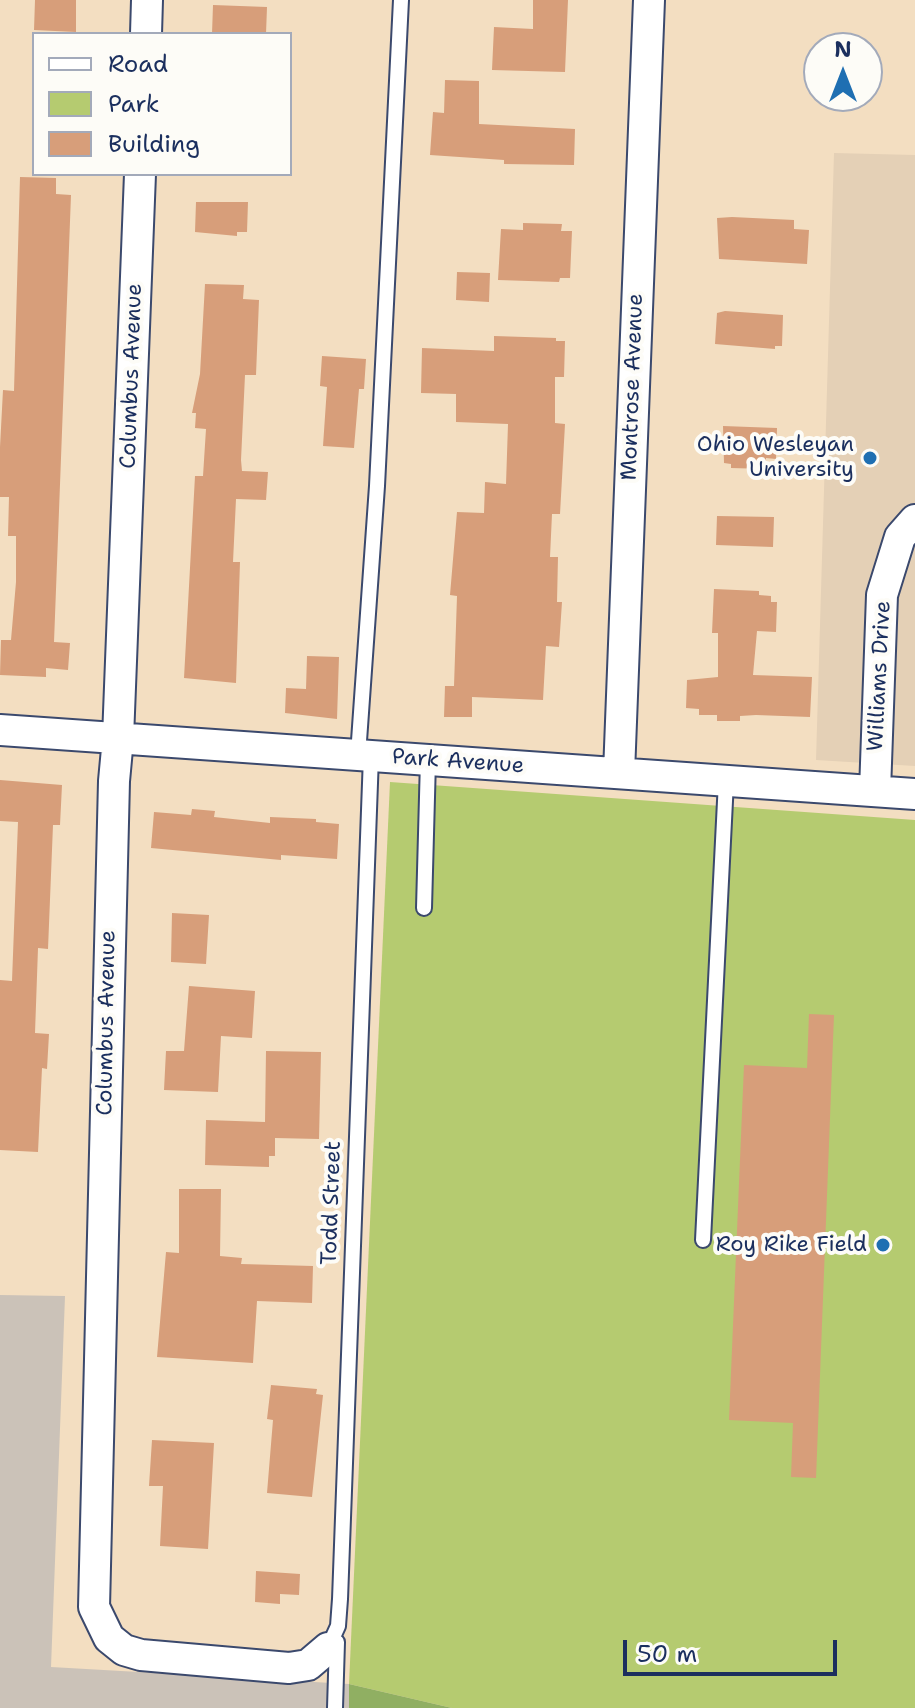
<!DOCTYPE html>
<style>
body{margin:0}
#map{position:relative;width:915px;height:1708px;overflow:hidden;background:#f3dec1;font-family:"Shantell Sans",sans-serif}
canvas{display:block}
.legend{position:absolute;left:32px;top:32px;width:260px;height:144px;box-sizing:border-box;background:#fdfcf7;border:2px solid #a3aaba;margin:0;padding:10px 14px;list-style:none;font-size:24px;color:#1b2f5e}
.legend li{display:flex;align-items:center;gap:16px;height:40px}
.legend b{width:40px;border:2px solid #a3aaba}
.north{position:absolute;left:803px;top:32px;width:80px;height:80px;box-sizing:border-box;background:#fdfcf7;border:2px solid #a3aaba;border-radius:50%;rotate:0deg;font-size:22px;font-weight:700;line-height:32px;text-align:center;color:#1b2f5e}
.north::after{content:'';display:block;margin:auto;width:28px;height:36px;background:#1f6fb2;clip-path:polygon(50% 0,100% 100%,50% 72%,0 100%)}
.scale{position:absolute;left:623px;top:1640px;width:214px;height:36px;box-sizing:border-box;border:4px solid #1b2f5e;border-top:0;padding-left:10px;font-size:24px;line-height:28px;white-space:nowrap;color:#1b2f5e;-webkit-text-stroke:6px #fdfcf7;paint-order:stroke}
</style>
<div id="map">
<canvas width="915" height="1708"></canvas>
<ul class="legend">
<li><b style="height:10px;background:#fff"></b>Road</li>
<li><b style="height:22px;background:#b5cb70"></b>Park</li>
<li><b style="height:22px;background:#d79e7a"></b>Building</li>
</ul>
<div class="north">N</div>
<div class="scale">50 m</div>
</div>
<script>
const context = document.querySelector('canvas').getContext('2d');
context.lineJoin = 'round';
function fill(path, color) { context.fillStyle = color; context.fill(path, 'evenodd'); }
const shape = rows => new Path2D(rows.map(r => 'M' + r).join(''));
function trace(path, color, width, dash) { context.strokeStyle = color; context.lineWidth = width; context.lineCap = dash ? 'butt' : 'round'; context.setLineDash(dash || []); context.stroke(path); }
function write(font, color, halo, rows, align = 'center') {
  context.font = font + ' "Shantell Sans",sans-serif'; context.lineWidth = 8; context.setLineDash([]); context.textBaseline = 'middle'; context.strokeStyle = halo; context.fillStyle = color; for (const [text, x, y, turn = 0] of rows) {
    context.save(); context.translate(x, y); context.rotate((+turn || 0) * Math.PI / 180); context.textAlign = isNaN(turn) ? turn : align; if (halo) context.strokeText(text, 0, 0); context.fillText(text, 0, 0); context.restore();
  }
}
fill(shape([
 [834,153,915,155,915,766,816,760]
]), '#e4d0b6');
fill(shape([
 [0,1295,65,1296,51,1667,349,1684,349,1708,0,1708]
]), '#cbc2b8');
fill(shape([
 [390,782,915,820,915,1708,452,1708,349,1684]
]), '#b5cb70');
fill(shape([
 [349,1684,452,1708,349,1708]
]), '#90af62');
fill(shape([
 [35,0,76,0,76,32,34,30],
 [533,0,568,0,565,72,492,70,494,27,533,29],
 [213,5,267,7,266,34,212,34],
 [445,80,479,81,479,124,575,129,574,165,504,164,504,160,430,155,433,112,444,113],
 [20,177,56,178,56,194,71,195,54,642,70,643,68,670,46,668,46,677,0,675,1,640,11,640,16,582,16,536,8,536,9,497,0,497,0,447,3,390,14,391],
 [196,202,248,202,247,232,237,232,237,236,195,232],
 [732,217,794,220,794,229,809,230,807,264,719,259,717,218],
 [523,223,562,224,561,231,572,231,570,278,560,278,559,282,498,280,501,229,523,230],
 [457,272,490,273,489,302,456,300],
 [205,284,244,285,243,299,259,300,256,375,245,375,241,460,242,471,268,472,266,500,236,499,233,562,240,562,236,683,184,678,195,476,203,476,206,429,195,428,196,413,192,413,200,374],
 [725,311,783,315,782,346,775,346,775,349,715,344,717,313],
 [494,336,556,338,556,341,565,341,564,377,555,377,555,423,565,424,560,514,552,514,550,557,558,557,557,602,562,602,559,647,546,646,543,700,472,697,472,717,444,717,445,686,454,686,457,596,450,595,457,512,484,513,485,482,506,484,508,424,456,422,456,394,421,393,422,348,494,351],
 [322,356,366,359,364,389,359,389,354,448,323,446,327,387,320,386],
 [723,426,777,428,776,459,766,458,766,469,731,468,731,464,724,463],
 [717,516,774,517,773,547,716,545],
 [714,589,759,591,759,595,771,596,771,602,777,602,776,632,757,631,753,675,812,677,810,717,756,715,740,716,740,721,717,721,717,715,699,715,699,709,686,708,687,680,718,677,718,633,712,633],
 [307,656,339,657,337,719,285,713,286,688,306,689],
 [0,780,62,785,60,825,53,825,48,949,38,948,35,1033,49,1034,47,1069,42,1068,38,1152,0,1150,0,980,12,981,18,822,0,821],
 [192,809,215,811,214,817,270,823,270,817,316,819,316,822,339,824,337,859,281,855,281,860,151,848,154,812,191,815],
 [172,913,209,915,206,964,171,962],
 [189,986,255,991,252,1038,221,1036,218,1092,164,1090,166,1051,184,1051],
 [809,1014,834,1015,816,1478,791,1477,793,1423,729,1420,744,1065,807,1068],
 [266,1051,321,1052,319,1139,275,1138,275,1156,269,1156,269,1167,205,1165,206,1120,265,1122],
 [179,1189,221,1189,220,1256,242,1258,241,1264,313,1266,312,1303,257,1301,253,1363,157,1357,166,1252,179,1253],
 [271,1385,317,1389,316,1394,323,1395,312,1497,267,1493,273,1420,267,1419],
 [152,1440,214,1443,208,1549,160,1546,163,1486,149,1486],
 [256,1571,300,1574,299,1595,280,1594,280,1604,255,1602]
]), '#d79e7a');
const service = shape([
 [358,755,377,486,401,0],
 [424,908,428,760],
 [703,1240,726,781],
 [328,1648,338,1626,340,1599,371,756],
 [335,1708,337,1642]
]);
const minor = shape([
 [146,34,147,0],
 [140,174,118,738,114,781,94,1607,109,1638,124,1650,141,1655,289,1668,308,1665,328,1648],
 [0,730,915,794],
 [619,773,649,0],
 [875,791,882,595,900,537,915,520]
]);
trace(service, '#3b496d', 18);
trace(minor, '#3b496d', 34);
trace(service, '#fff', 14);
trace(minor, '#fff', 30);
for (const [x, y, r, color] of [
 [870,458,8,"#1f6fb2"],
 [883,1245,8,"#1f6fb2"]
]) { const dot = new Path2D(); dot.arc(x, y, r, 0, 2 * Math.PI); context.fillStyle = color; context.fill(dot); trace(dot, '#fdfcf7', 3); }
write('22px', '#1b2f5e', '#fdfcf7', [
 ["Columbus Avenue",132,376,-88],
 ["Montrose Avenue",633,387,-88],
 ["Williams Drive",880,676,-87],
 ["Park Avenue",458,762,4],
 ["Columbus Avenue",107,1023,-89],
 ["Todd Street",332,1203,-88]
]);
write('22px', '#1b2f5e', '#fdfcf7', [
 ["Ohio Wesleyan",854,445],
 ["University",854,470],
 ["Roy Rike Field",867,1245]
], 'right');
</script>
